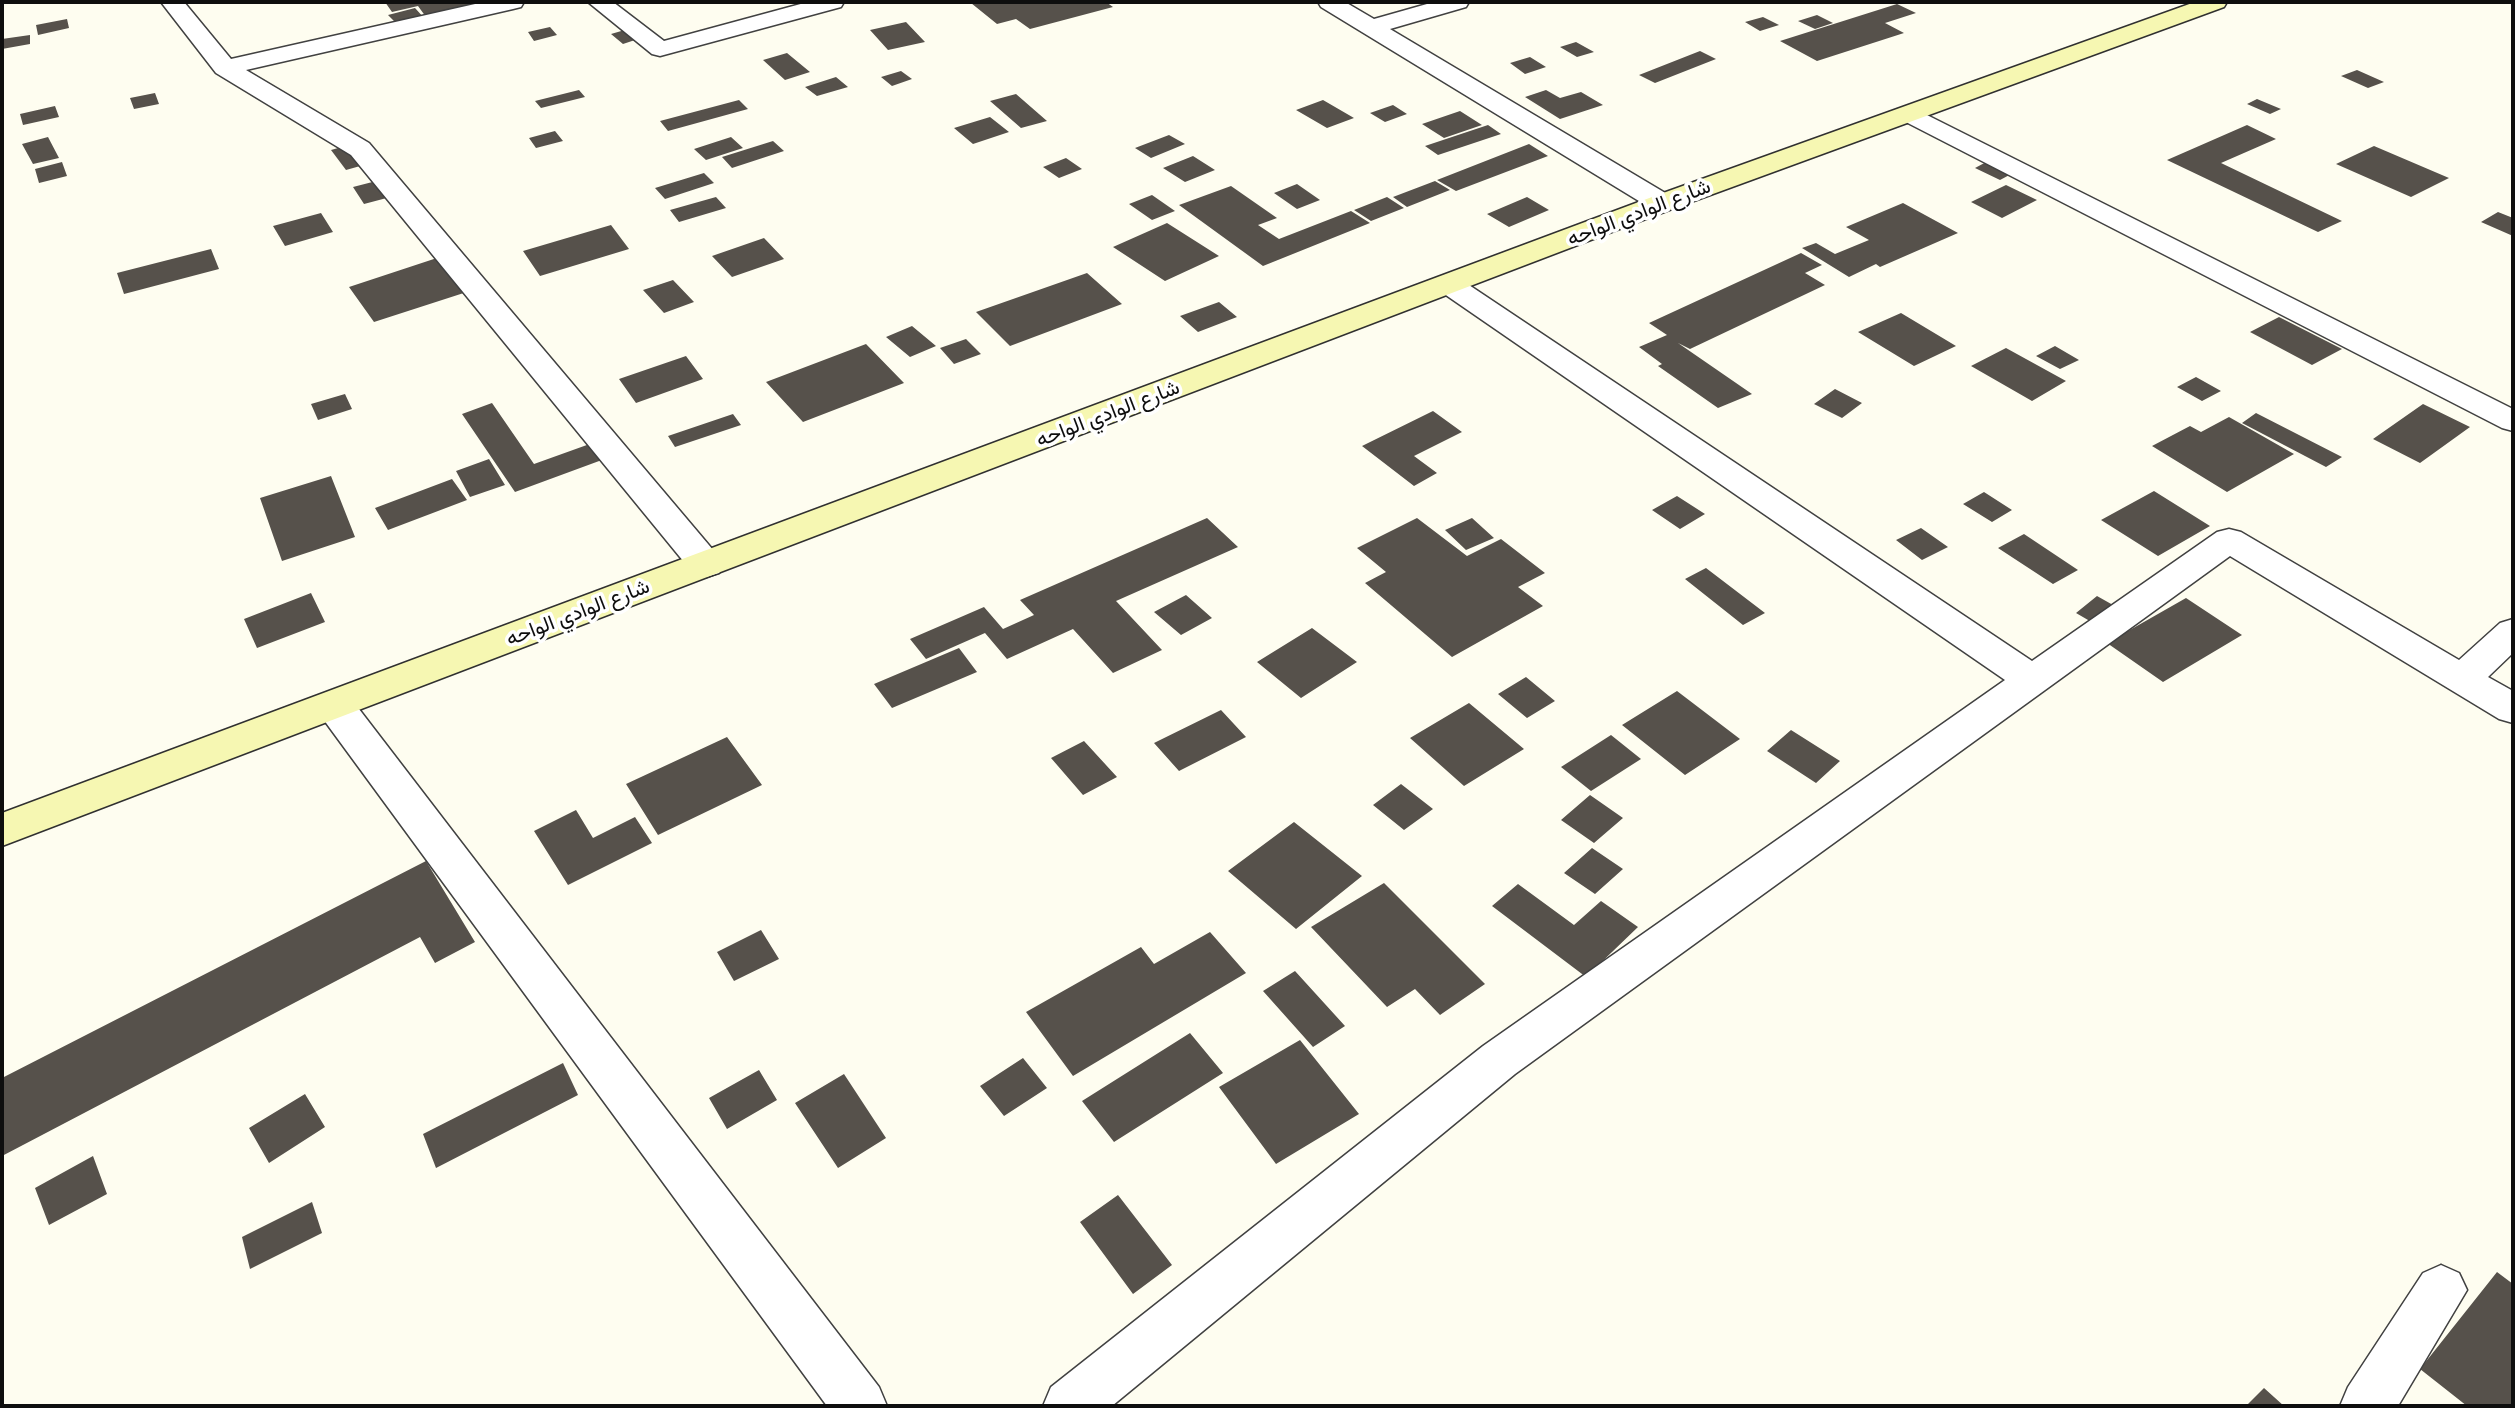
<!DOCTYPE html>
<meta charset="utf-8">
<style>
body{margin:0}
#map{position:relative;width:2515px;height:1408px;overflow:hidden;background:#fefdf0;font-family:"Zilla Slab",serif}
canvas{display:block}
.frame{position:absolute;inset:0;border:4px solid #0e0e0e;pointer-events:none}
</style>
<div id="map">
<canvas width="2515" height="1408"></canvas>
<div class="frame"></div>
</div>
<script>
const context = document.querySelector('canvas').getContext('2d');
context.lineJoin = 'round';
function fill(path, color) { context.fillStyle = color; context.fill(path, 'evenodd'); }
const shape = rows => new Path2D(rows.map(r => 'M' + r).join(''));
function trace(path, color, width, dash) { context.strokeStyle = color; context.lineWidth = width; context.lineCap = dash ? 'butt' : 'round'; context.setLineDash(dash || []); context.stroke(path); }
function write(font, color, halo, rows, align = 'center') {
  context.font = font + ' "Zilla Slab",Vazirmatn,serif'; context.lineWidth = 7; context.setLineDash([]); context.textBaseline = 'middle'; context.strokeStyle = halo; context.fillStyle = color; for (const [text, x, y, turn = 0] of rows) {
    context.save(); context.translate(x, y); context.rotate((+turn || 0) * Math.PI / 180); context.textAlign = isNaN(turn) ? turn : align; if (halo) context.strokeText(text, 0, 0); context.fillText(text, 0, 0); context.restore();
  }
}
fill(shape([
 [385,2,480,2,482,4,426,17,418,6,392,12],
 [977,2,1106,2,1113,7,1030,29,1016,19,997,24,971,3],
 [1897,4,1916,13,1885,23,1904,33,1817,61,1780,41],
 [415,8,425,19,399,26,388,15],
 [1817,15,1833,23,1815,29,1798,21],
 [1763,17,1779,25,1760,31,1745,22],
 [67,19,69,28,38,35,36,25],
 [906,22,925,42,888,50,870,30],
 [550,27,557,35,534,41,528,32],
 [635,27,647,36,623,44,611,34],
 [30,35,30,44,2,49,2,39],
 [1576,42,1594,52,1577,57,1560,47],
 [1700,51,1716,59,1655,83,1639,75],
 [787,53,810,72,785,80,763,60],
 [1530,57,1546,67,1525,74,1510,63],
 [2357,70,2384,82,2368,88,2341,76],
 [901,71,912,79,892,86,881,77],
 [836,77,848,87,817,96,805,87],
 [579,90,585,97,541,108,535,101],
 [1546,90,1560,98,1581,92,1603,105,1560,119,1525,97],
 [155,93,159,104,134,109,130,98],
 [1016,94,1047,121,1021,128,990,101],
 [2257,99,2281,109,2270,114,2247,104],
 [739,100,748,109,668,131,660,121],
 [1323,100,1354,118,1327,128,1296,110],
 [1393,105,1407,114,1385,122,1370,113],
 [55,106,59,117,23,125,20,114],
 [1460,111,1482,125,1444,138,1422,124],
 [990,117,1009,132,973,144,954,128],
 [1488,125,1501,134,1438,155,1425,146],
 [2247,125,2276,139,2221,163,2342,221,2318,232,2167,160],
 [555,131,563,141,536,148,529,138],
 [1169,135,1185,144,1151,158,1135,148],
 [48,137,59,158,33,164,22,144],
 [731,137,743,148,706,160,694,149],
 [363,141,378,161,346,170,331,150],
 [773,141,784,151,732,168,722,157],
 [1529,144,1548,156,1456,191,1437,180],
 [2374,146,2449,178,2411,197,2336,164],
 [1193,156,1215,170,1185,182,1163,168],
 [1066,158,1082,169,1059,178,1043,167],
 [1990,160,2015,172,2000,180,1975,168],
 [62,162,67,176,39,183,35,169],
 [704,173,714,183,665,199,655,188],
 [388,178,398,195,364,204,353,187],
 [1435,181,1450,190,1407,207,1393,197],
 [1297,184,1320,200,1297,209,1274,193],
 [2006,185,2037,200,2002,218,1971,202],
 [1231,186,1277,218,1258,225,1279,239,1351,211,1370,223,1263,266,1179,205],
 [1152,195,1175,211,1152,220,1129,204],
 [716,197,726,208,679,222,670,210],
 [1387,197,1404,208,1371,221,1354,210],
 [1527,197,1549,210,1509,227,1487,214],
 [1903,203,1958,233,1880,267,1876,264,1849,277,1802,248,1816,243,1835,254,1869,240,1846,227],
 [2498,212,2513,218,2513,236,2481,222],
 [321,213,333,232,285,246,273,226],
 [1167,223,1219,256,1165,281,1113,247],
 [611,225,629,249,540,276,523,251],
 [764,238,784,259,732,277,712,256],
 [211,249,219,269,124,294,117,273],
 [1801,253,1822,265,1805,273,1825,285,1690,349,1678,343,1752,394,1718,408,1658,366,1662,364,1639,347,1667,335,1649,323],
 [446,255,473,290,374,322,349,287],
 [1087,273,1122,304,1010,346,976,312],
 [673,280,694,302,664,313,643,290],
 [1219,302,1237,317,1198,332,1180,316],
 [1901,313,1956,346,1914,366,1858,332],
 [2279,317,2342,349,2312,365,2250,332],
 [912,326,936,346,910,357,886,337],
 [966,339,981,354,954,364,940,348],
 [866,344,904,383,803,422,766,382],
 [2055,346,2079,360,2060,369,2036,356],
 [2006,348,2066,381,2032,401,1971,366],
 [686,356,703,379,636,403,619,379],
 [2196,377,2221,391,2202,401,2177,387],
 [1835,389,1862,403,1842,418,1814,404],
 [345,394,352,409,318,420,311,404],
 [492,403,534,464,598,441,610,457,515,492,462,414],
 [2423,404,2470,427,2420,463,2373,439],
 [1433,411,1462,432,1414,456,1437,473,1414,486,1362,446],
 [2256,413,2342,457,2326,467,2242,423],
 [733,414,741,425,675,447,668,436],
 [2229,417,2294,454,2227,492,2152,446,2190,426,2201,432],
 [489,459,505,485,470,497,456,471],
 [331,476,355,537,282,561,260,498],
 [452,479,467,500,388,530,375,508],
 [2154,491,2210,526,2158,556,2101,520],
 [1984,492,2012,510,1992,522,1963,504],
 [1677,496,1705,514,1680,529,1652,510],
 [1207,518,1238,547,1116,601,1162,650,1113,673,1073,629,1007,659,985,633,926,659,910,639,984,607,1003,629,1034,615,1020,600],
 [1417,518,1467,556,1501,539,1545,573,1518,587,1543,606,1452,657,1365,583,1386,572,1357,548],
 [1472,518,1494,538,1466,550,1445,530],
 [1921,528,1948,547,1922,560,1896,540],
 [2024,534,2078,570,2053,584,1998,548],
 [1706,568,1765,613,1743,625,1685,579],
 [311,593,325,622,257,648,244,619],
 [1186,595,1212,618,1181,635,1154,612],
 [2097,596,2129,614,2107,631,2076,613],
 [2186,598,2242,635,2163,682,2107,643],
 [1312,628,1357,662,1301,698,1257,662],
 [959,648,977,672,892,708,874,684],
 [1526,677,1555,701,1527,718,1498,694],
 [1677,691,1740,739,1685,775,1622,725],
 [1469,703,1524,749,1464,786,1410,738],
 [1221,710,1246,737,1179,771,1154,743],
 [1791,730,1840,761,1816,783,1767,751],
 [1611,735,1641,759,1591,791,1561,767],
 [727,737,762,785,658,835,626,784],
 [1084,741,1117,777,1083,795,1051,758],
 [1401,784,1433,809,1404,830,1373,805],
 [1590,795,1623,818,1594,843,1561,820],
 [576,810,593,838,635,817,652,843,568,885,534,831],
 [1294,822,1362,876,1296,929,1228,871],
 [1592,848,1623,869,1595,894,1564,873],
 [426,861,475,942,435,963,420,937,2,1156,2,1078],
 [1384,883,1485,984,1440,1015,1415,989,1387,1007,1311,927],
 [1518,884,1574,925,1601,901,1638,927,1586,977,1492,906],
 [761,930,779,959,734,981,717,952],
 [1210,932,1246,973,1073,1076,1026,1012,1141,947,1154,964],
 [1295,971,1345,1026,1313,1047,1263,991],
 [1190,1033,1223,1073,1114,1142,1082,1101],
 [1300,1040,1359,1114,1276,1164,1219,1087],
 [1023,1058,1047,1088,1004,1116,980,1086],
 [563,1063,578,1095,436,1168,423,1134],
 [759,1070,777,1100,727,1129,709,1098],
 [844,1074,886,1138,838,1168,795,1103],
 [305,1094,325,1127,269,1163,249,1128],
 [93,1156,107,1194,49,1225,35,1188],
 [1118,1195,1172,1265,1133,1294,1080,1222],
 [312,1202,322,1233,250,1269,242,1237],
 [2497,1272,2513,1284,2513,1406,2467,1406,2420,1369],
 [2264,1388,2284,1406,2246,1406]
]), '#56514b');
const street = shape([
 [161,2,184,2,231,59,484,2,524,2,521,7,513,9,246,70,369,143,719,557,724,565,719,573,706,577,693,573,351,155,216,73,161,2],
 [588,2,613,2,664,41,808,2,844,2,841,7,660,56,652,54,588,2],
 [1318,2,1345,2,1374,19,1434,2,1469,2,1466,7,1390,29,1672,197,1676,203,1672,209,1662,211,1652,209,1321,7,1318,2],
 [1909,106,2513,409,2513,431,2502,428,1900,119,1896,114,1900,109,1909,106],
 [1450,276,1460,279,2032,661,2217,532,2229,529,2241,532,2459,660,2500,623,2513,619,2513,653,2488,677,2513,691,2513,723,2499,719,2230,556,1515,1074,1112,1406,1043,1406,1051,1387,1483,1046,2005,680,1440,291,1435,285,1440,279,1450,276],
 [335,692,349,696,879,1387,887,1406,827,1406,321,716,316,706,321,696,335,692],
 [2441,1265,2459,1273,2467,1290,2398,1406,2340,1406,2348,1387,2423,1273,2441,1265]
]);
const secondary = shape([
 [2195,2,2227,2,2224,7,1672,209,2,846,2,813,1652,197,2195,2]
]);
trace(street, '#414141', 3);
trace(secondary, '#303030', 3);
fill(street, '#fff');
fill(secondary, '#f6f7b2');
write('21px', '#0e0e0e', '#fff', [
 ["شارع الوادي الواحه",1639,213,-21],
 ["شارع الوادي الواحه",1108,414,-21],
 ["شارع الوادي الواحه",578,613,-21]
]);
</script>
